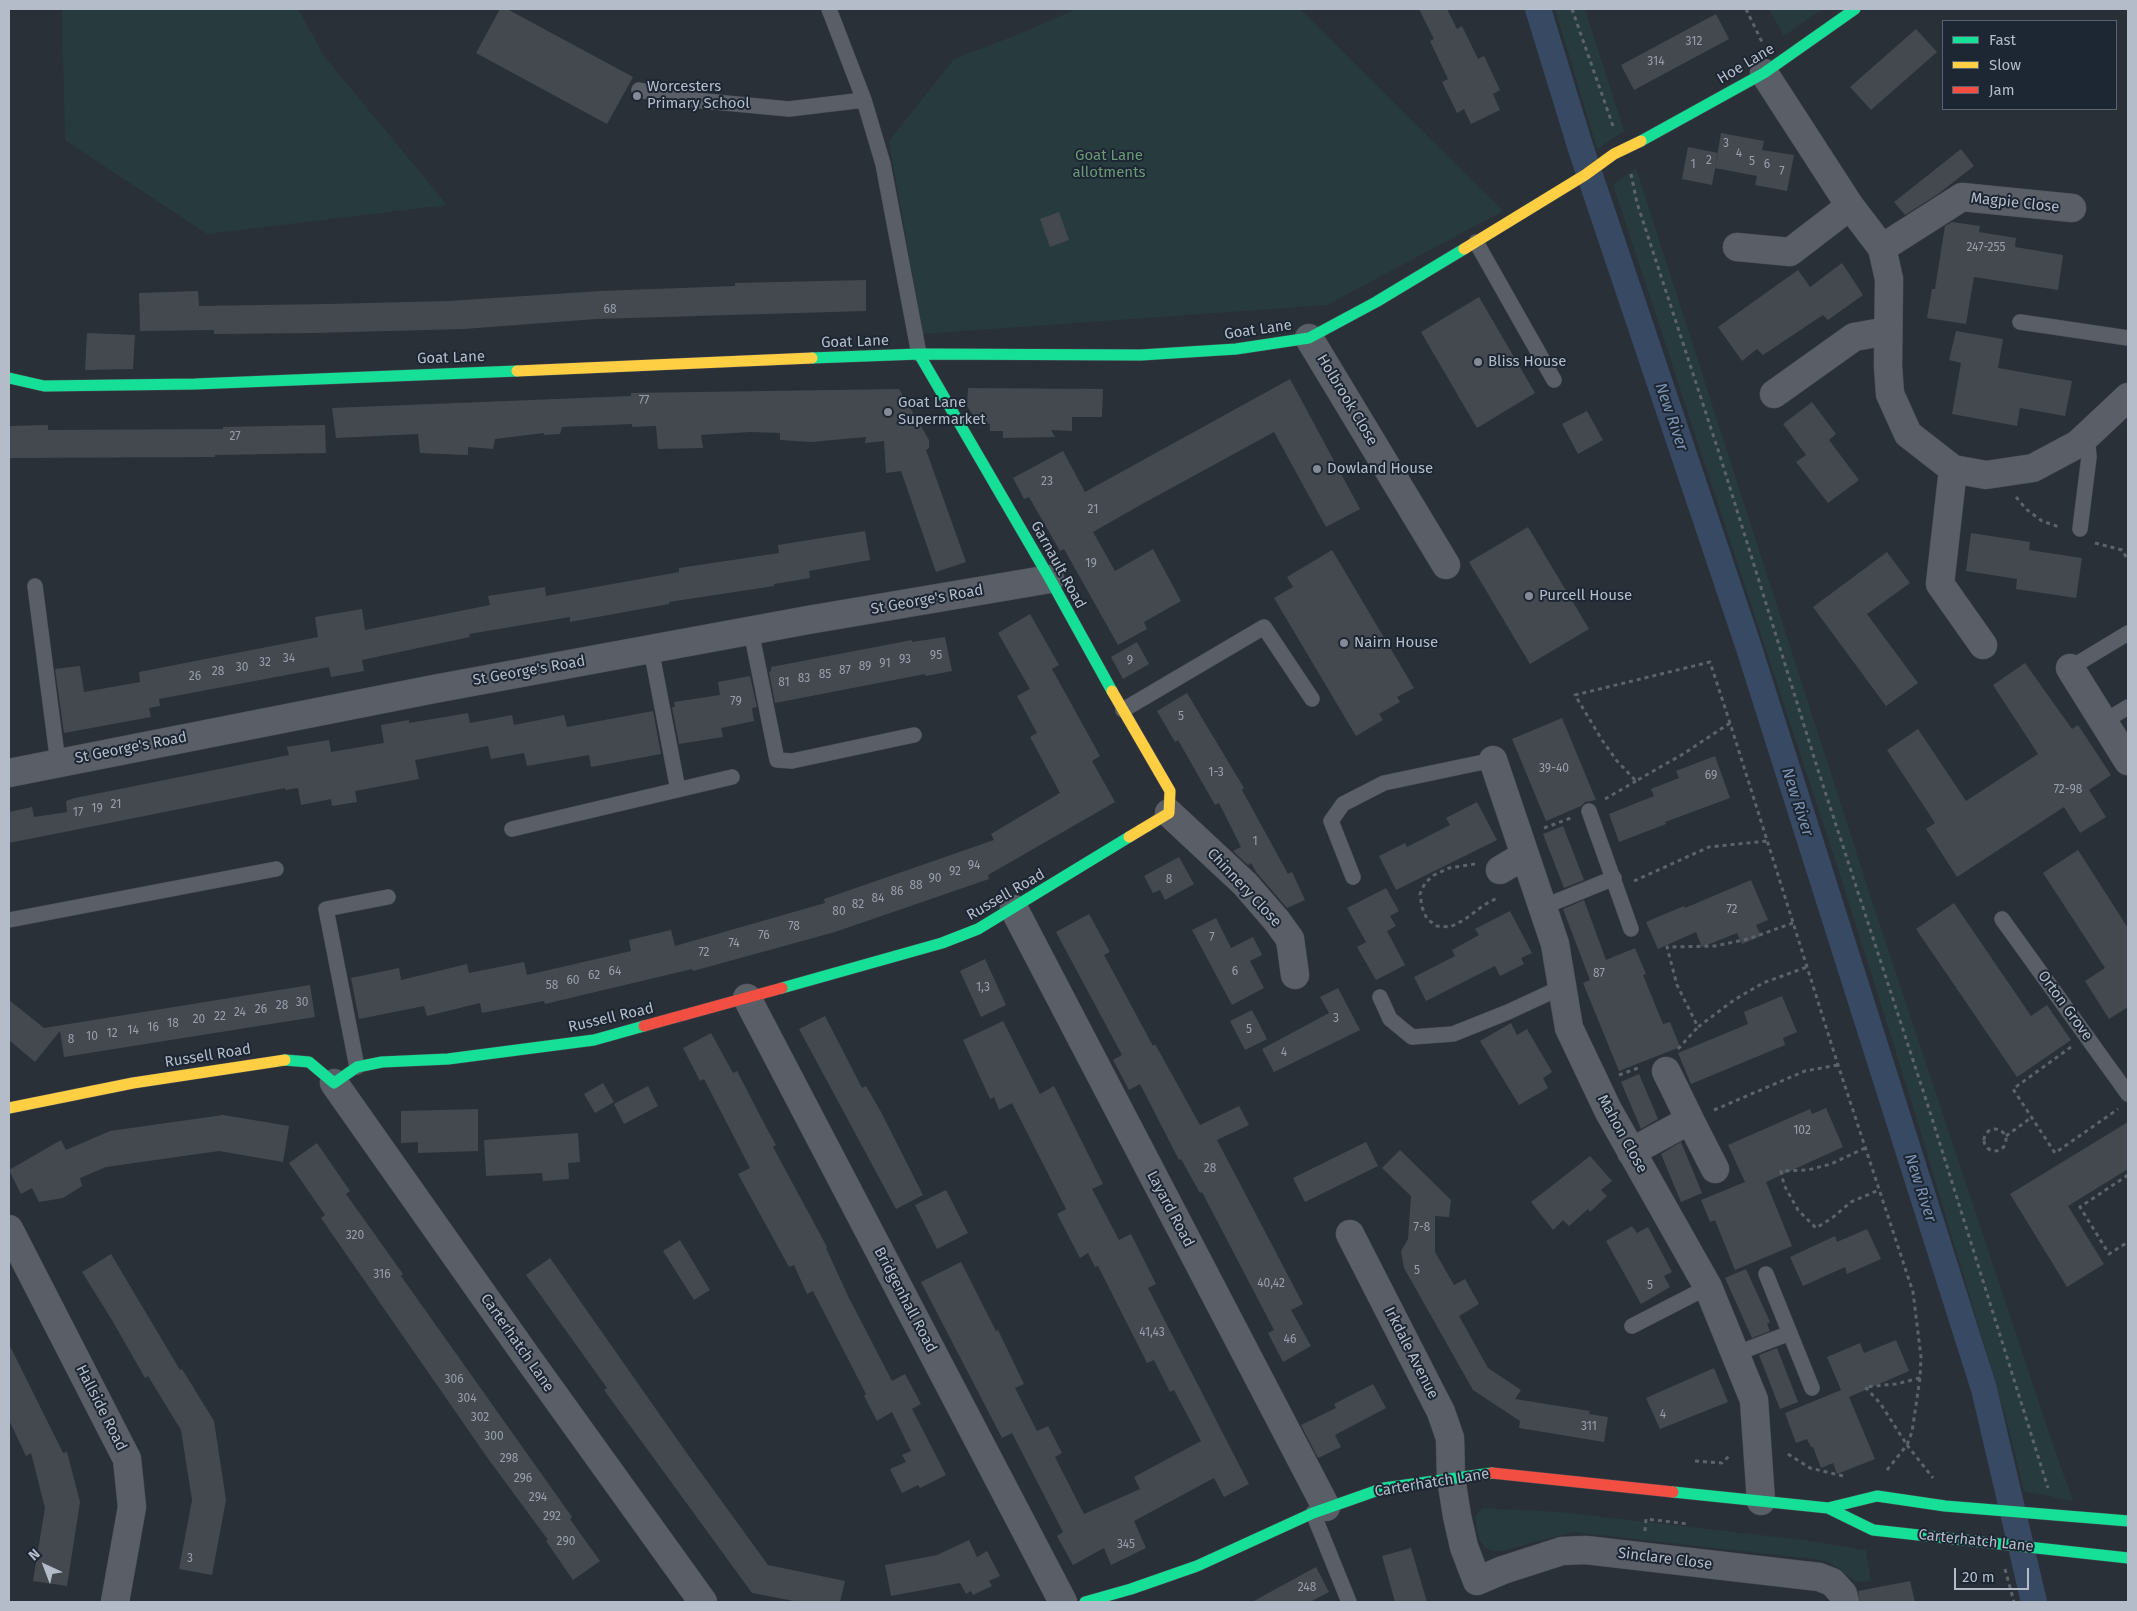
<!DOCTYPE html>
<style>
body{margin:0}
#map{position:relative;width:2137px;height:1611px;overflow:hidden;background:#2a3038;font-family:"Fira Sans",sans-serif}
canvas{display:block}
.frame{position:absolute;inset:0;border:10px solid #b4bcc9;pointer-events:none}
.legend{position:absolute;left:1942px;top:20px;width:175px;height:90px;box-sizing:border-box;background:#1d2633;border:1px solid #59626f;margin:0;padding:6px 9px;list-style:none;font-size:15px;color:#b4bcc9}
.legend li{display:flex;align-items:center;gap:10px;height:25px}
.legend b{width:25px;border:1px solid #59626f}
.north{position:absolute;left:20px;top:1541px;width:50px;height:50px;-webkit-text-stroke:4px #1d2633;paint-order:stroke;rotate:317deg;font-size:14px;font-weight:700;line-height:20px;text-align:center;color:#b4bcc9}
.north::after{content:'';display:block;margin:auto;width:18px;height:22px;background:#b4bcc9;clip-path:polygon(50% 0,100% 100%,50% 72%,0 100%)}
.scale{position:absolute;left:1954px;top:1568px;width:75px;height:22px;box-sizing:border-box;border:2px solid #b4bcc9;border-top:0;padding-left:6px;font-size:15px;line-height:18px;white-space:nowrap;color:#b4bcc9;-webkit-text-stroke:4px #1d2633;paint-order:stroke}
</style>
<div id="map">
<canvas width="2137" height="1611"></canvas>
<div class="frame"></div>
<ul class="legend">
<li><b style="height:6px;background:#16e098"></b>Fast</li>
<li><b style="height:6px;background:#ffcf43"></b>Slow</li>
<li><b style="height:6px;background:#f24e42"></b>Jam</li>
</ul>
<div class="north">N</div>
<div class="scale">20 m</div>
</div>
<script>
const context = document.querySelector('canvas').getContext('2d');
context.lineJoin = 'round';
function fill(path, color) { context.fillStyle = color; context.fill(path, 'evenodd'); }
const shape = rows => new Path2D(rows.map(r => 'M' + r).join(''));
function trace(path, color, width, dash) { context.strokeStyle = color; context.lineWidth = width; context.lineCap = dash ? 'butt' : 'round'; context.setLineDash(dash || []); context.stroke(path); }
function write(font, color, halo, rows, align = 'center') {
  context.font = font + ' "Fira Sans",sans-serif'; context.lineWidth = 4; context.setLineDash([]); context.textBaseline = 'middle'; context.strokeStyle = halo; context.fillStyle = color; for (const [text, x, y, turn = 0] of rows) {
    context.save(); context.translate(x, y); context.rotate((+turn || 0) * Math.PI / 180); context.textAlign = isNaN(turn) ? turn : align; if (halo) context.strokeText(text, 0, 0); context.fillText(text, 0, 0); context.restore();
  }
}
fill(shape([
 [62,9,298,9,324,56,447,205,207,234,65,140],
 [1076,9,1300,9,1503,211,1327,305,923,334,889,141,954,59,1022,33],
 [1555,9,1585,9,1624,131,1597,149],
 [1769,9,1822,9,1784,36],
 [1636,168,1875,910,2047,1427,2073,1501,2024,1491,2006,1418,1915,1113,1841,878,1613,185],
 [1483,1508,1560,1512,1803,1540,1866,1550,1871,1581,1856,1582,1829,1562,1814,1559,1573,1532,1502,1551,1493,1551,1486,1548,1479,1540,1475,1518,1479,1511]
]), '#273a3e');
trace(shape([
 [1538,9,1581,149,1749,648,1984,1389,2034,1602]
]), '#384963', 26);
fill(shape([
 [500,9,507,9,633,77,607,124,476,53],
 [1419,9,1447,9,1457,29,1462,26,1478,59,1484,56,1500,90,1493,94,1500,110,1471,124,1464,109,1457,113,1442,82,1448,79,1430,41,1434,39],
 [1716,14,1729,39,1634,90,1621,65],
 [1916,29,1937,52,1871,110,1850,87],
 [1721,133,1764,141,1762,150,1794,155,1787,191,1755,185,1757,176,1715,168],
 [1688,147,1718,153,1712,185,1682,179],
 [1961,149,1974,166,1938,194,1905,215,1894,202],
 [1059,212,1069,240,1050,247,1040,219],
 [1952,222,1980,226,1979,232,2016,238,2015,247,2063,255,2058,290,1974,277,1966,324,1927,318,1932,289,1935,289,1945,226],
 [1842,263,1863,295,1828,320,1823,315,1763,355,1757,349,1742,361,1718,327,1798,270,1810,287],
 [866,280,866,311,596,319,464,329,315,333,214,334,214,330,140,331,139,293,198,291,199,306,327,304,448,301,601,291,735,286,735,283],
 [1479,297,1535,393,1477,428,1421,332],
 [1956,331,2003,339,1998,368,2072,381,2065,416,2020,408,2017,426,1952,414,1961,363,1949,360],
 [87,333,135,335,133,369,85,370],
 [1290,379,1360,509,1326,527,1274,432,1144,503,1093,532,1115,571,1153,549,1181,601,1144,622,1147,629,1118,645,1064,549,1060,551,1029,497,1024,499,1013,478,1063,451,1085,492],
 [968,388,1103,389,1102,417,1072,417,1072,431,1051,430,1055,437,1003,438,1003,431,990,431,990,424,978,423,967,406],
 [899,389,929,440,929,448,926,450,966,562,936,572,901,471,886,473,884,441,865,443,866,437,811,442,780,440,780,433,750,432,701,435,703,448,658,449,656,426,632,427,632,424,562,427,560,434,544,435,544,433,495,439,493,449,468,447,468,455,420,453,418,434,336,438,332,408,631,396,631,393],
 [1812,402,1836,434,1829,440,1859,480,1828,503,1796,462,1806,455,1783,424],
 [1587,411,1603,440,1578,454,1562,424],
 [48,425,48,430,223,429,223,427,325,425,326,453,215,455,215,457,9,458,9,426],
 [1528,527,1589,629,1530,664,1469,562],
 [865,531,870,560,809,571,810,578,774,584,774,586,669,602,669,604,570,622,570,617,469,634,470,637,362,660,364,671,331,677,329,667,159,699,160,706,149,708,151,717,64,733,55,669,80,666,84,692,140,682,139,672,318,637,315,617,362,609,365,630,490,605,488,596,545,587,546,596,679,572,679,568,779,553,778,545],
 [1971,533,2030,542,2029,550,2082,558,2076,598,2016,589,2017,579,1966,571],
 [1332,550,1414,688,1397,697,1400,702,1379,714,1383,720,1356,736,1274,598,1293,587,1287,577],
 [1887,552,1910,583,1867,614,1918,683,1886,706,1813,607],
 [1030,614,1059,665,1052,669,1100,756,1092,761,1115,802,988,875,989,879,835,932,693,971,692,969,545,1004,544,1001,482,1013,480,1003,427,1016,424,1006,359,1019,351,978,399,968,401,980,467,964,469,973,524,962,527,975,631,951,629,940,671,930,675,946,825,903,824,899,994,840,991,834,1060,793,1030,737,1037,733,1017,696,1030,689,998,633],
 [945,637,952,671,926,676,925,674,775,703,769,672,771,671,771,667,912,640,912,642],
 [1137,642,1149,664,1123,679,1111,657],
 [2025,663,2072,729,2078,725,2111,775,2089,790,2106,817,2080,833,2064,807,1957,877,1926,829,1935,823,1887,750,1918,729,1966,801,2038,754,1993,685],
 [750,676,757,707,752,708,754,721,721,728,723,737,679,744,672,707,675,707,674,702,720,695,718,682],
 [1187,693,1244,788,1242,790,1288,874,1292,872,1305,900,1287,908,1256,872,1251,863,1248,865,1233,851,1241,847,1219,803,1215,805,1178,740,1175,742,1157,711],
 [653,711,661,754,591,767,589,755,527,766,524,753,491,759,488,746,415,760,419,779,355,791,357,802,332,806,331,799,301,805,298,788,285,790,285,788,9,843,9,812,32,807,34,817,67,812,66,801,75,798,289,755,287,747,329,740,331,752,384,743,381,725,409,720,409,723,468,713,470,723,512,715,514,725,564,715,567,727],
 [1562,718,1596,800,1585,802,1581,806,1546,821,1512,739],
 [1715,756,1730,798,1665,822,1666,824,1619,842,1609,814,1654,796,1651,789,1679,778,1676,771],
 [1477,802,1497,840,1396,890,1379,856,1405,843,1407,847,1450,825,1446,818],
 [1563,826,1584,880,1564,888,1543,834],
 [2078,850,2128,928,2128,1007,2109,1019,2085,981,2105,968,2043,873],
 [1179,857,1194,884,1165,900,1160,890,1153,893,1144,876],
 [1751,880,1768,920,1756,925,1761,936,1742,944,1737,933,1702,947,1696,932,1658,949,1646,922,1684,906,1685,908],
 [1386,888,1399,911,1390,916,1396,926,1387,931,1405,965,1376,980,1357,947,1366,942,1347,908],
 [1584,900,1606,960,1635,948,1646,974,1643,975,1663,1024,1670,1022,1680,1047,1619,1071,1583,983,1590,980,1563,909],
 [1954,903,2031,1016,2047,1005,2071,1040,2017,1077,1916,929],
 [1510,911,1532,953,1521,958,1524,964,1500,976,1495,966,1426,1001,1414,977,1455,956,1452,950,1479,935,1475,929],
 [1089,914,1110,952,1104,955,1153,1046,1155,1044,1200,1125,1239,1106,1249,1125,1217,1140,1303,1304,1291,1310,1311,1346,1283,1362,1268,1333,1274,1330,1202,1192,1200,1193,1181,1159,1179,1160,1140,1084,1129,1090,1113,1060,1122,1055,1056,932],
 [1216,918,1231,948,1253,937,1262,955,1250,961,1264,988,1232,1005,1192,930],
 [985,959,1006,1005,981,1017,960,971],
 [310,985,315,1017,64,1057,60,1031,35,1062,9,1040,9,1000,44,1028],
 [1338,988,1360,1030,1274,1072,1262,1049,1329,1013,1320,997],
 [1782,996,1797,1032,1783,1038,1785,1045,1691,1084,1678,1053,1748,1024,1744,1012],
 [1252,1010,1267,1039,1245,1050,1230,1021],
 [825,1016,862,1088,866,1086,881,1112,923,1195,896,1209,799,1029],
 [1003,1021,1040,1094,1054,1086,1103,1184,1092,1189,1119,1240,1131,1234,1156,1284,1148,1288,1249,1484,1224,1497,1214,1478,1134,1521,1146,1548,1111,1565,1104,1548,1073,1565,1057,1536,1063,1532,1012,1433,1002,1438,921,1282,961,1262,996,1331,998,1330,1024,1384,1015,1388,1037,1431,1048,1426,1062,1453,1055,1457,1084,1514,1140,1489,1134,1477,1201,1441,1174,1390,1170,1392,1154,1360,1147,1363,1098,1266,1095,1267,1088,1253,1080,1258,1057,1214,1066,1209,1012,1103,999,1110,994,1097,990,1099,963,1040],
 [1511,1023,1517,1035,1527,1029,1552,1072,1543,1078,1548,1088,1519,1105,1480,1041],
 [711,1033,733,1073,737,1071,766,1127,776,1145,773,1147,827,1247,826,1248,848,1296,892,1381,905,1374,921,1404,912,1409,946,1475,920,1488,918,1485,902,1493,890,1469,906,1462,902,1455,911,1451,892,1412,877,1421,864,1396,866,1394,813,1291,807,1294,794,1265,789,1267,738,1174,750,1168,704,1079,700,1081,683,1048],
 [1639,1074,1658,1119,1641,1129,1621,1082],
 [603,1083,614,1102,595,1113,584,1094],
 [648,1086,658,1106,624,1124,614,1104],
 [1826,1108,1843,1147,1766,1182,1792,1246,1735,1270,1715,1220,1710,1222,1701,1200,1745,1182,1728,1145,1810,1109,1812,1114],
 [478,1109,478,1151,418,1153,418,1142,401,1143,401,1111],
 [223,1115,289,1126,283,1162,219,1151,106,1167,80,1178,82,1186,63,1198,39,1202,32,1188,21,1194,9,1170,61,1140,66,1150,110,1131],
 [2128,1122,2128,1169,2068,1206,2104,1264,2067,1287,2010,1194],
 [578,1133,580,1162,568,1163,569,1179,543,1181,542,1173,486,1176,484,1140],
 [1366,1142,1378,1166,1305,1202,1293,1178],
 [1681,1142,1702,1193,1681,1202,1661,1154],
 [317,1143,350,1191,346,1194,403,1274,401,1276,572,1517,570,1519,600,1561,573,1580,546,1541,548,1540,489,1460,321,1218,325,1215,289,1163],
 [1400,1150,1451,1200,1449,1217,1435,1216,1435,1252,1454,1285,1465,1279,1479,1304,1459,1316,1488,1368,1521,1390,1515,1399,1590,1411,1589,1414,1608,1417,1604,1442,1519,1428,1520,1421,1473,1390,1404,1268,1401,1251,1408,1239,1411,1196,1382,1168],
 [1590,1156,1612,1181,1601,1190,1607,1196,1590,1212,1588,1209,1569,1226,1563,1220,1553,1230,1531,1202],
 [946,1190,968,1233,937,1249,915,1205],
 [1632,1226,1637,1233,1648,1227,1672,1272,1664,1276,1670,1287,1641,1304,1606,1241],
 [1867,1229,1881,1259,1847,1274,1845,1267,1803,1286,1790,1257,1835,1236,1837,1242],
 [680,1240,710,1290,694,1300,663,1251],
 [111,1254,180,1370,182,1369,214,1421,226,1500,212,1575,179,1569,192,1500,181,1430,148,1376,145,1378,112,1320,82,1272],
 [550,1258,686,1452,768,1565,845,1581,840,1602,799,1602,752,1593,604,1390,607,1388,526,1275],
 [1746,1269,1770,1322,1767,1324,1770,1331,1752,1338,1725,1278],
 [1896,1340,1909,1371,1849,1397,1875,1459,1837,1474,1833,1463,1821,1468,1813,1447,1811,1447,1807,1439,1796,1443,1785,1413,1841,1390,1827,1357,1860,1343,1864,1353],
 [9,1344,63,1453,67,1452,80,1502,67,1586,33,1581,45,1508,31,1453,26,1456,9,1420],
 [1777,1348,1798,1402,1780,1409,1759,1355],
 [1714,1368,1728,1402,1660,1429,1646,1398],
 [1373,1384,1386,1408,1335,1435,1341,1447,1318,1458,1301,1425,1336,1408,1334,1404],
 [969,1540,977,1557,987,1551,1000,1576,989,1581,992,1586,973,1595,971,1591,966,1594,960,1583,891,1596,885,1565,937,1555],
 [1411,1548,1427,1602,1395,1602,1382,1556],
 [1316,1567,1329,1592,1310,1602,1252,1602],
 [1910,1581,1915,1602,1860,1602,1858,1591]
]), '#444950');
const lane = shape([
 [829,9,864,100,883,164,919,354],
 [639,90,683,99,789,109,864,100],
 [1476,242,1554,380],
 [2020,322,2128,338],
 [2080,529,2089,457,2087,436],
 [35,586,58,763],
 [751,631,777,760,792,761,914,735],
 [651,649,678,790],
 [2070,668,2128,633],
 [1123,710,1264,627,1312,699],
 [2103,722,2128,707],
 [1589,811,1631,929],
 [512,829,732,777],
 [1353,877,1331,821,1343,804,1384,783,1493,760],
 [1543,907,1614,878],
 [2002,919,2128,1094],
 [9,920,276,869],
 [1380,997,1390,1019,1412,1037,1453,1034,1508,1012,1562,987],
 [357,1067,326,909,388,897],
 [1766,1274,1812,1388],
 [1632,1326,1708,1287],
 [1735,1354,1790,1333],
 [1313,1513,1349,1602]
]);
const street = shape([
 [1764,73,1850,206,1882,248,1889,279,1888,366,1890,394,1908,434,1953,469,1986,475,2033,468,2078,444,2128,397],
 [1737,247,1790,252,1850,206],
 [1882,248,1962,197,2072,208],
 [1309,338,1446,565],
 [1774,394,1854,337,1888,331],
 [1953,469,1940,584,1983,645],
 [2070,668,2128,761],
 [1493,760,1555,944,1569,1028,1608,1110,1708,1287,1754,1400,1761,1501],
 [9,773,434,689,808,620,1050,579],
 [1169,813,1245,884,1277,921,1290,939,1295,975],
 [1500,870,1525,855],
 [1014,909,1326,1507],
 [747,998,1063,1602],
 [334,1083,527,1357,703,1602],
 [1690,1120,1715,1169],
 [1631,1152,1690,1120,1666,1071],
 [9,1229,127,1459,132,1507,115,1602],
 [1350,1234,1441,1412,1450,1438,1451,1478,1457,1516,1464,1547,1477,1581,1503,1570,1562,1551,1586,1550,1819,1577,1832,1582,1843,1594,1845,1602]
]);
const fast = shape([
 [1641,141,1764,73,1855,9],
 [919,354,1050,579,1112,691],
 [812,358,919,354,1141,355,1236,349,1309,338,1376,302,1464,249],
 [9,378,44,386,195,384,517,371],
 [782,988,942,943,978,929,1129,837],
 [285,1060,309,1062,334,1083,357,1067,382,1062,448,1059,594,1040,644,1026],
 [1673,1492,1828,1508,1877,1496,1945,1506,2128,1521],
 [1828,1508,1873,1530,2128,1558],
 [1085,1602,1131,1589,1197,1566,1313,1513,1384,1488,1492,1473]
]);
const slow = shape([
 [1464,249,1585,175,1614,154,1641,141],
 [517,371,812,358],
 [1112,691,1170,791,1169,813,1129,837],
 [9,1108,133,1083,285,1060]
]);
const jam = shape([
 [644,1026,782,988],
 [1492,1473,1673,1492]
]);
trace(lane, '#484c53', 16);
trace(street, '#484c53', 29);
trace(fast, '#484c53', 12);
trace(slow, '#484c53', 12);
trace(jam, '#484c53', 12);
trace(shape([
 [1572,9,1613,126],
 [1746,9,1762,42],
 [1631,174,1637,203,1720,456,1818,770,1929,1109,2048,1488],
 [2016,497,2026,509,2042,521,2059,527],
 [2095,543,2122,550,2128,560],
 [1730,723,1683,754,1636,781,1617,761,1602,740,1575,695,1710,662,1730,723,1838,1065,1913,1292,1921,1357,1920,1378],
 [1605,799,1636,781],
 [1544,828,1571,818],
 [1475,864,1449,868,1434,875,1425,883,1420,894,1422,907,1427,919,1437,926,1450,927,1464,920,1484,905,1499,897],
 [1634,881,1709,847,1767,841],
 [1793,923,1748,939,1715,946,1667,947,1677,985,1698,1027,1734,1000,1763,983,1807,967],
 [2071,1047,2013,1089,2055,1153,2118,1109],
 [1678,1049,1698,1027],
 [1619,1075,1641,1067],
 [1714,1110,1805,1071,1838,1065],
 '1984 1140a11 11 0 1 1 22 0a11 11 0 1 1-22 0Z',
 [2006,1136,2032,1117],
 [1865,1148,1831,1164,1808,1170,1781,1171,1784,1185,1798,1210,1816,1228,1832,1218,1851,1202,1879,1190],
 [2128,1175,2080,1207,2109,1254,2128,1242],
 [1920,1378,1912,1432,1907,1445,1880,1403,1865,1387,1896,1384,1920,1378],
 [1788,1454,1810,1468,1843,1476],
 [1695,1461,1722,1463,1730,1455],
 [1887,1470,1907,1445,1933,1478],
 [1645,1531,1646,1519,1689,1524],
 [2005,1569,2014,1602]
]), '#5d636a', 3, [4, 4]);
trace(lane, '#5a5e66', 15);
trace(street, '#5a5e66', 28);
trace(fast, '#16e098', 11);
trace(slow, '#ffcf43', 11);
trace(jam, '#f24e42', 11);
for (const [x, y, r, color] of [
 [637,96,5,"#848b96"],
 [1478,362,5,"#848b96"],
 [888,412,5,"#848b96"],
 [1317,469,5,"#848b96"],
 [1529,596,5,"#848b96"],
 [1344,643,5,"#848b96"]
]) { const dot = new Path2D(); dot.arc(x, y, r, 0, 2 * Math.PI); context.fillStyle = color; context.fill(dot); trace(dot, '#1d2633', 2); }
write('12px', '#989fab', null, [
 ["312",1694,42],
 ["314",1656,62],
 ["3",1726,144],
 ["4",1739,154],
 ["2",1709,161],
 ["5",1752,162],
 ["1",1693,165],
 ["6",1767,165],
 ["7",1782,172],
 ["247-255",1986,248],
 ["68",610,310],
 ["77",644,401],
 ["27",235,437],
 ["23",1047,482],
 ["21",1093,510],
 ["19",1091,564],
 ["95",936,656],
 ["34",289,659],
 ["93",905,660],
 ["9",1130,661],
 ["32",265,663],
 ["91",885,664],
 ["89",865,667],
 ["30",242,668],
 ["87",845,671],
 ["28",218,672],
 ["85",825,675],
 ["26",195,677],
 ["83",804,679],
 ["81",784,683],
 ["79",736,702],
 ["5",1181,717],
 ["39-40",1554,769],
 ["1-3",1216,773],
 ["69",1711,776],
 ["72-98",2068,790],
 ["21",116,805],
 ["19",97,809],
 ["17",78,813],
 ["1",1255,842],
 ["94",974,866],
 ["92",955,872],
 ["90",935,879],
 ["8",1169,880],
 ["88",916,886],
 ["86",897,892],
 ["84",878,899],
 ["82",858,905],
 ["72",1732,910],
 ["80",839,912],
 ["78",794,927],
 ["76",764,936],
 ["7",1212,938],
 ["74",734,944],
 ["72",704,953],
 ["64",615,972],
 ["6",1235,972],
 ["87",1599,974],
 ["62",594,976],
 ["60",573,981],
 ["58",552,986],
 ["1,3",983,988],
 ["30",302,1003],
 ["28",282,1006],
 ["26",261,1010],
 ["24",240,1013],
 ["22",220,1017],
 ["3",1336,1019],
 ["20",199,1020],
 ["18",173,1024],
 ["16",153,1028],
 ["5",1249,1030],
 ["14",133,1031],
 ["12",112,1034],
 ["10",92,1037],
 ["8",71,1040],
 ["4",1284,1053],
 ["102",1802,1131],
 ["28",1210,1169],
 ["7-8",1422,1228],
 ["320",355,1236],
 ["5",1417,1271],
 ["316",382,1275],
 ["40,42",1271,1284],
 ["5",1650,1286],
 ["41,43",1152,1333],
 ["46",1290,1340],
 ["306",454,1380],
 ["304",467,1399],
 ["4",1663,1415],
 ["302",480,1418],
 ["311",1589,1427],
 ["300",494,1437],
 ["298",509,1459],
 ["296",523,1479],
 ["294",538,1498],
 ["292",552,1517],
 ["290",566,1542],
 ["345",1126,1545],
 ["3",190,1559],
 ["248",1307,1588]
]);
write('15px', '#b4bcc9', '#1d2633', [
 ["Hoe Lane",1746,64,-31],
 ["Magpie Close",2015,203,6],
 ["Goat Lane",1258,330,-8],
 ["Goat Lane",855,342,-2],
 ["Goat Lane",451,358,-2],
 ["Holbrook Close",1347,400,59],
 ["Garnault Road",1058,565,61],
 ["St George's Road",927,600,-10],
 ["St George's Road",529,671,-10],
 ["St George's Road",131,748,-11],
 ["Chinnery Close",1244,888,47],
 ["Russell Road",1006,895,-30],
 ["Orton Grove",2065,1006,54],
 ["Russell Road",611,1018,-13],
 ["Russell Road",208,1056,-9],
 ["Mahon Close",1622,1134,61],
 ["Layard Road",1170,1209,62],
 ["Bridgenhall Road",905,1300,62],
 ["Carterhatch Lane",517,1343,55],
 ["Irkdale Avenue",1411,1353,63],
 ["Hallside Road",101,1408,63],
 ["Carterhatch Lane",1432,1483,-9],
 ["Carterhatch Lane",1976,1541,6],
 ["Sinclare Close",1665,1559,7]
]);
write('15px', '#b4bcc9', '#1d2633', [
 ["Worcesters",647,87],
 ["Primary School",647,104],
 ["Bliss House",1488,362],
 ["Goat Lane",898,403],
 ["Supermarket",898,420],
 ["Dowland House",1327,469],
 ["Purcell House",1539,596],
 ["Nairn House",1354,643]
], 'left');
write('15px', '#6b9a76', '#1d2633', [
 ["Goat Lane",1109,156],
 ["allotments",1109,173]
]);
write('italic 16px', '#7c92b1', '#1d2633', [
 ["New River",1671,417,71],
 ["New River",1797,802,72],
 ["New River",1920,1188,72]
]);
</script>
